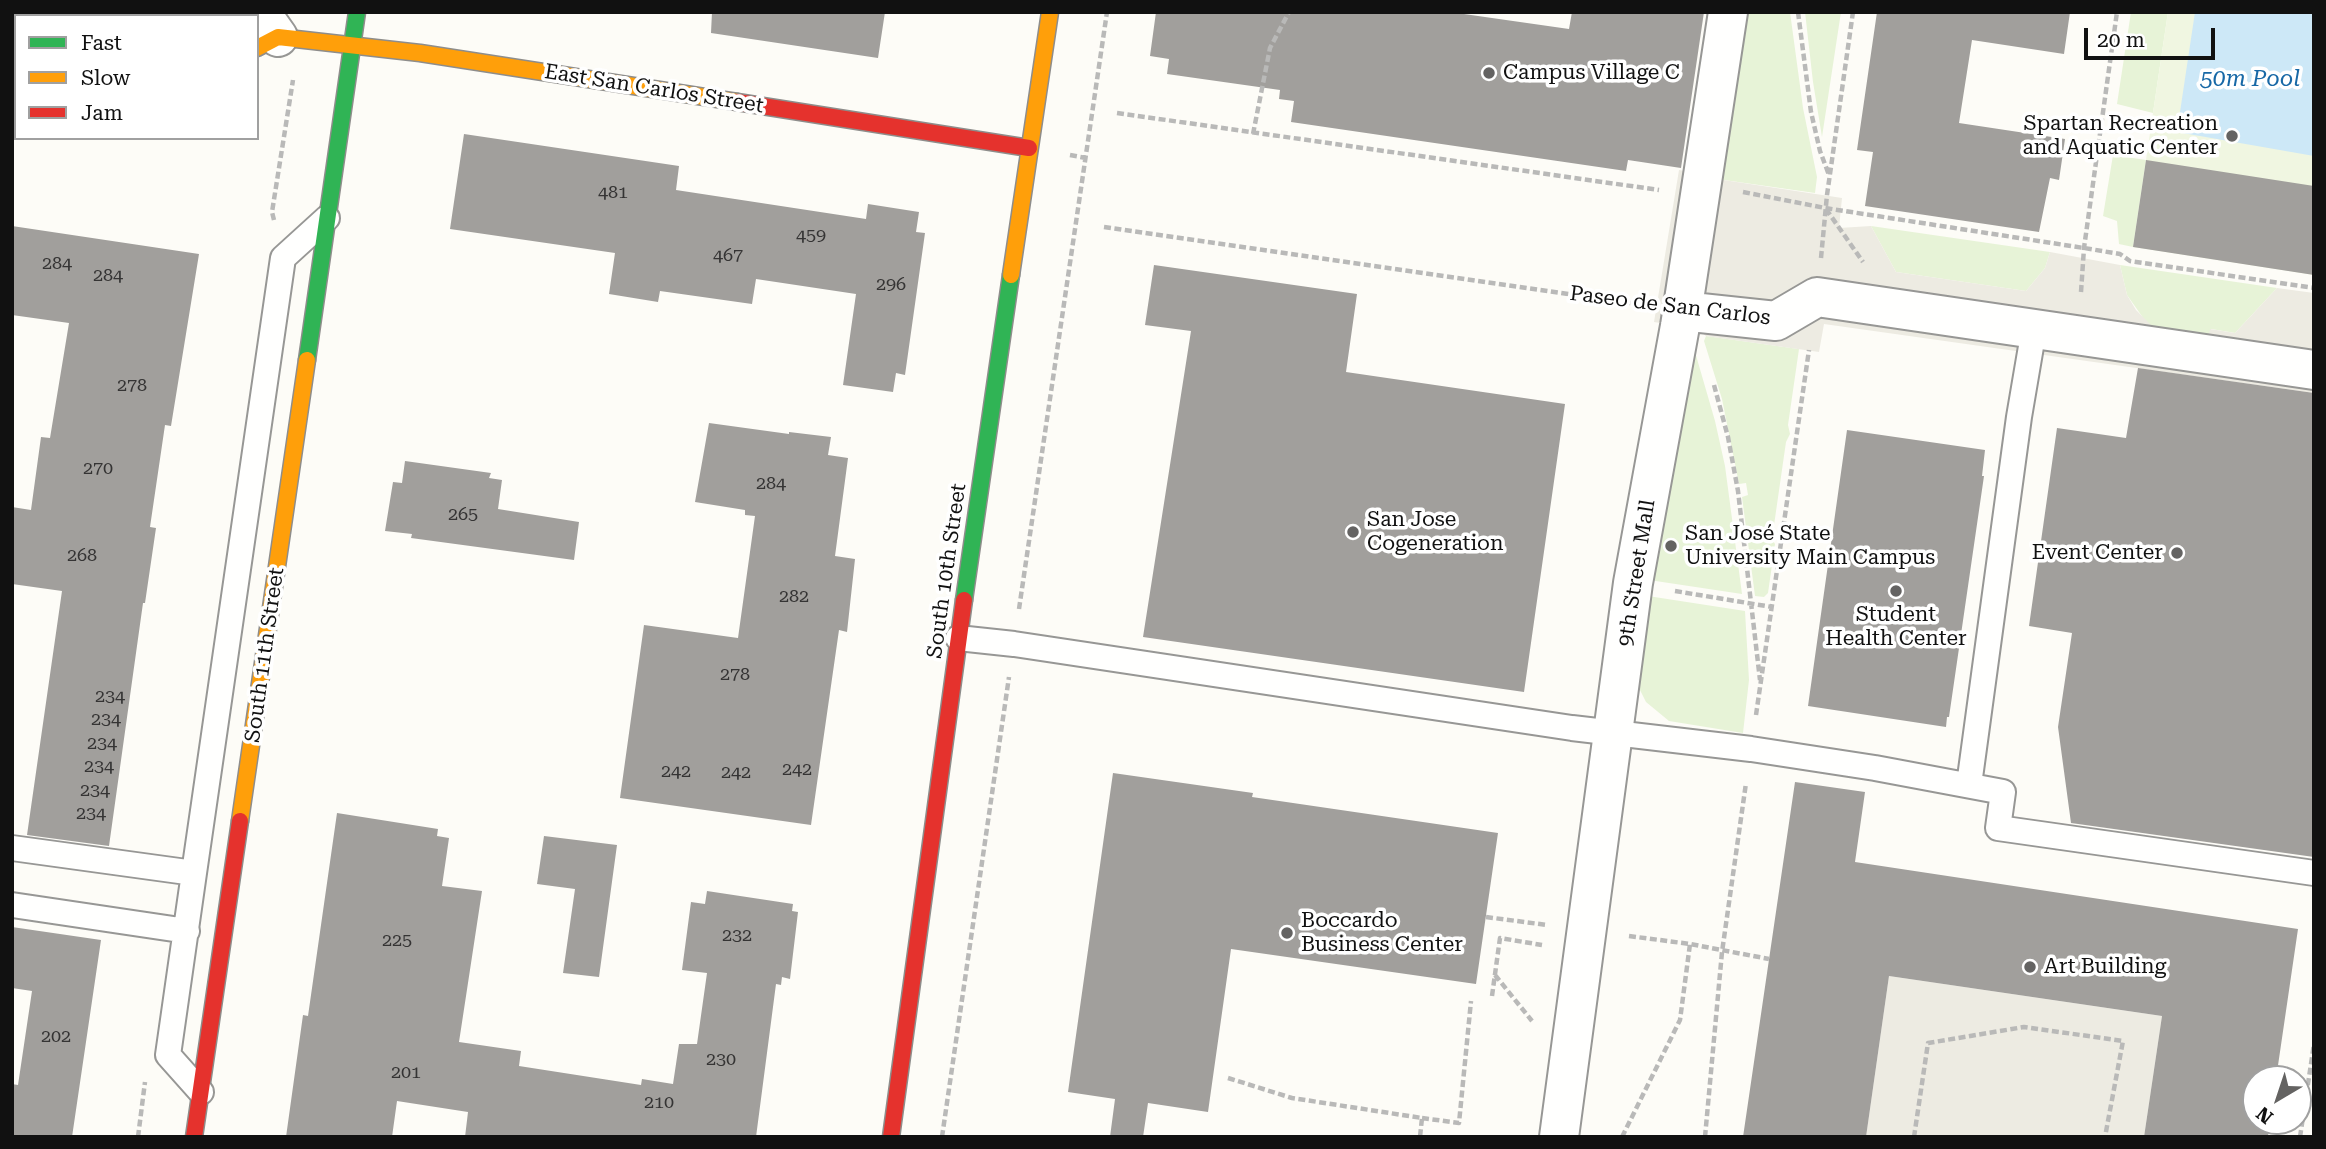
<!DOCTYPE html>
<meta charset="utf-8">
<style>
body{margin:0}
#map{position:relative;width:2326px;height:1149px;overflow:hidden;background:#fdfcf7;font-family:"Roboto Serif",serif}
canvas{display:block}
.frame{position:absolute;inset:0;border:14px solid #111;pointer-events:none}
.legend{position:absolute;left:14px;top:14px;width:245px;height:126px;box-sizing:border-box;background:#fff;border:2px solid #a0a0a0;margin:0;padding:9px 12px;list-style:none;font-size:21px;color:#111}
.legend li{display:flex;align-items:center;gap:14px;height:35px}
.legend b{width:35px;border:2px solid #a0a0a0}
.north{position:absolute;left:2242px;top:1065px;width:70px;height:70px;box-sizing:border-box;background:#fff;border:2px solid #a0a0a0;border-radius:50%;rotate:219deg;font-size:19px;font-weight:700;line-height:28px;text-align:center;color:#111}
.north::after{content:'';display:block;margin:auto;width:24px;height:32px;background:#646362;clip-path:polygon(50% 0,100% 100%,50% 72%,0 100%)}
.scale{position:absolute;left:2084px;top:28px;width:131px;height:32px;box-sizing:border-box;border:4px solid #111;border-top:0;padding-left:9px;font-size:21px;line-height:24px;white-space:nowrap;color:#111;-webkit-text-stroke:5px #fff;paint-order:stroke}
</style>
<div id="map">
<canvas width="2326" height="1149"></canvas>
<div class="frame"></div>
<ul class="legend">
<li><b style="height:9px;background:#30b455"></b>Fast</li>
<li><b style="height:9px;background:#ff9f0a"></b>Slow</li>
<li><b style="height:9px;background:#e5322d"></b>Jam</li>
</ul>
<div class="north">N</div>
<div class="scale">20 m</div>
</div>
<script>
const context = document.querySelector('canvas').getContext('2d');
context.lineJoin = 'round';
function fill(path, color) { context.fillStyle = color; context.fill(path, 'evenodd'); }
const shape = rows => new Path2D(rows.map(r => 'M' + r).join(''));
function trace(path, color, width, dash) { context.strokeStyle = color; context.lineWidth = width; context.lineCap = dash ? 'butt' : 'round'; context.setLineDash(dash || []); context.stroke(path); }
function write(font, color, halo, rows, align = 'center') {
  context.font = font + ' "Roboto Serif",serif'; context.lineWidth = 7; context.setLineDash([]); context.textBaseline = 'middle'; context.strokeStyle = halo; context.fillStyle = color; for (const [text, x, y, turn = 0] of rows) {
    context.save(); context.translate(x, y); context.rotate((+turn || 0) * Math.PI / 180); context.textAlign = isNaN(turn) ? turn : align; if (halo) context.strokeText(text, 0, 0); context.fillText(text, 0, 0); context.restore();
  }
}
fill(shape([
 [1740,12,1790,12,1803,108,1817,177,1815,193,1717,179],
 [1805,12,1841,12,1822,137,1813,82],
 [2131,12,2168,12,2153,113,2117,104],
 [2113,155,2146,160,2133,247,2119,244,2117,221,2103,216],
 [1871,226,2050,252,2045,268,2026,291,1896,272],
 [2120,265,2277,288,2235,333,2211,329,2208,339,2154,328,2146,322,2127,295],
 [1706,336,1799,349,1788,425,1790,434,1786,442,1772,539,1775,544,1768,593,1764,597,1755,596,1742,497,1748,495,1746,483,1739,484,1722,399,1704,341],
 [1693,345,1715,421,1725,466,1742,594,1649,580],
 [1648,596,1745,611,1749,680,1743,733,1669,721,1646,702,1639,688,1637,671]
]), '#e7f3d7');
fill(shape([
 [2168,12,2314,12,2314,275,2133,247]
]), '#f0f6e1');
fill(shape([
 [1679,170,1704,174,1717,179,1842,198,1839,228,1871,226,1896,272,2026,291,2045,268,2050,252,2120,265,2127,295,2136,310,2154,328,2208,339,2210,329,2235,333,2277,288,2314,293,2314,393,1824,324,1819,352,1706,336,1697,329,1654,322],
 [1889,976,2162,1016,2144,1137,1866,1137]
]), '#edebe2');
fill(shape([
 [2195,12,2314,12,2314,156,2177,132]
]), '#cde8f7');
fill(shape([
 [712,12,885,12,878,58,711,33],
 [1156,12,1450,12,1569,29,1572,12,1704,12,1681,168,1628,160,1626,171,1291,122,1294,101,1279,99,1280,90,1167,74,1169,59,1150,56],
 [1877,12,2070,12,2064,54,1972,40,1959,123,2065,139,2059,180,2050,178,2039,232,1865,206,1873,152,1857,150],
 [464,134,679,166,676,190,866,219,868,204,919,212,916,232,925,233,905,375,896,373,893,392,843,385,856,294,756,279,752,304,660,291,658,302,609,294,615,253,450,229],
 [2146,160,2314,186,2314,275,2133,247],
 [12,226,199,254,171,426,165,425,150,527,156,528,145,603,143,603,109,846,27,835,62,591,12,584,12,507,31,510,41,437,50,438,69,323,12,315],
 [1154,265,1357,294,1346,372,1565,404,1524,692,1143,637,1191,331,1145,325],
 [2138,368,2314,393,2314,857,2071,823,2058,727,2072,633,2029,626,2057,428,2126,438],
 [709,423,789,434,789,432,831,437,828,455,848,458,835,556,855,559,847,632,839,630,811,825,620,798,644,625,738,638,755,516,745,515,745,510,695,502],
 [1847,430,1985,450,1982,476,1984,476,1949,717,1947,717,1946,727,1808,706],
 [405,461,491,473,489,478,502,480,498,509,579,522,574,560,411,538,412,534,385,531,393,482,402,483],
 [1113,773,1253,793,1252,797,1498,833,1476,984,1231,949,1208,1112,1148,1103,1143,1137,1110,1137,1115,1099,1068,1092],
 [1795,782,1865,792,1855,862,2298,929,2276,1079,2256,1079,2256,1121,2270,1121,2268,1137,2144,1137,2162,1016,1889,976,1866,1137,1743,1137],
 [337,813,438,829,437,836,449,838,442,886,482,891,459,1042,521,1051,519,1066,641,1085,642,1079,673,1084,679,1044,697,1044,707,973,682,970,691,902,705,904,707,891,793,904,792,911,798,912,790,979,782,977,781,985,776,984,756,1137,465,1137,468,1112,397,1101,392,1137,286,1137,303,1015,308,1016],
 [544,836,617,845,599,977,563,973,575,889,537,884],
 [12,927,101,940,72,1137,12,1137,12,1084,18,1085,32,991,12,988]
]), '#a19f9c');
const lane = shape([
 [958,638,1014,644,1572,728,1751,749,1875,768,2003,792,1998,828,2314,873],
 [1969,785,2019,417,2034,329],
 [12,848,194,873],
 [12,905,187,931],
 [201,1092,168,1055,194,873,283,258,327,218]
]);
const street = shape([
 [101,12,130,16],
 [209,12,233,16],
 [257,19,266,20,278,37],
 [1682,311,1776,321,1817,297,2314,370],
 [1559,1137,1633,583,1680,326,1728,12]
]);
const fast = shape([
 [307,360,357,12],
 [964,600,1011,275]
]);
const slow = shape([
 [257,48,278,37,420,53,737,102],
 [1011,275,1050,12],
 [240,821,307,360]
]);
const jam = shape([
 [737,102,1029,148],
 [194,1137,240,821],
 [891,1137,964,600]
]);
trace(lane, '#979795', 28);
trace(street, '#979795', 42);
trace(fast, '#8e8d8b', 19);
trace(slow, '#8e8d8b', 19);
trace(jam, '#8e8d8b', 19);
trace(shape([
 [1798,12,1811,112,1820,151,1829,175],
 [1117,113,1659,190],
 [1253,134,1270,48,1289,12],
 [1070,155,1086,158],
 [1743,192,1825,208,2084,248,2120,254,2130,261,2314,288],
 [1826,209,1863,262],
 [274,220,272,212,293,80],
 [1104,227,1644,305],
 [1821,258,1827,195,1853,12],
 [2081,292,2084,248,2117,12],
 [1714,385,1728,437,1738,491,1760,680],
 [1675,591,1772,607],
 [1019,609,1107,12],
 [1756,715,1809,350],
 [1486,917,1547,925],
 [1629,936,1690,944,1769,959],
 [1495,975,1532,1021],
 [1492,996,1500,938,1542,945],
 [1228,1078,1292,1098,1422,1118,1420,1137],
 [1422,1118,1459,1123,1471,1001],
 [138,1137,145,1082],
 [942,1137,1009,677],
 [1622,1137,1680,1020,1690,944],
 [1705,1137,1722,952,1746,783],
 [1914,1137,1928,1043,2024,1027,2123,1041,2105,1137],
 [2300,1137,2314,1044]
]), '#b9b9b8', 4.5, [7, 3.5]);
trace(lane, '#fffffe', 24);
trace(street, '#fffffe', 38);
trace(fast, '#30b455', 16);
trace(slow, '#ff9f0a', 16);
trace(jam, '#e5322d', 16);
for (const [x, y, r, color] of [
 [1489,73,7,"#646362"],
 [2232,136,7,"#646362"],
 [1353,532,7,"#646362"],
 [1671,546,7,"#646362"],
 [2177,553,7,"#646362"],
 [1896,591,7,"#646362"],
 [1287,933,7,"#646362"],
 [2030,967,7,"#646362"]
]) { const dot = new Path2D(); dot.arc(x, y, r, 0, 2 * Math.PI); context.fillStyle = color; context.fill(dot); trace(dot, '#fff', 2.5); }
write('18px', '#353434', null, [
 ["481",613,193],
 ["459",811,236],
 ["467",728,256],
 ["284",57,264],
 ["284",108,276],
 ["296",891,285],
 ["278",132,386],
 ["270",98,469],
 ["284",771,484],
 ["265",463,515],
 ["268",82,556],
 ["282",794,597],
 ["278",735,675],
 ["234",110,697],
 ["234",106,720],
 ["234",102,744],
 ["234",99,767],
 ["242",797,770],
 ["242",676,772],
 ["242",736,773],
 ["234",95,791],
 ["234",91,814],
 ["232",737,936],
 ["225",397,941],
 ["202",56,1037],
 ["230",721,1060],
 ["201",406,1073],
 ["210",659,1103]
]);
write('21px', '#111', '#fff', [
 ["Campus Village C",1503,73],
 ["Spartan Recreation",2218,124,"right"],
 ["and Aquatic Center",2218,148,"right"],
 ["San Jose",1367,520],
 ["Cogeneration",1367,544],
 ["San José State",1685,534],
 ["University Main Campus",1685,558],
 ["Event Center",2163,553,"right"],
 ["Student",1896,615,"center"],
 ["Health Center",1896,639,"center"],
 ["Boccardo",1301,921],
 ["Business Center",1301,945],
 ["Art Building",2044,967]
], 'left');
write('21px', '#111', '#fff', [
 ["East San Carlos Street",654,89,9],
 ["Paseo de San Carlos",1670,306,7],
 ["South 10th Street",947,571,-82],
 ["9th Street Mall",1637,573,-81],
 ["South 11th Street",265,655,-82]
]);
write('italic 23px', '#1768a6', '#fff', [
 ["50m Pool",2250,79]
]);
</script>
